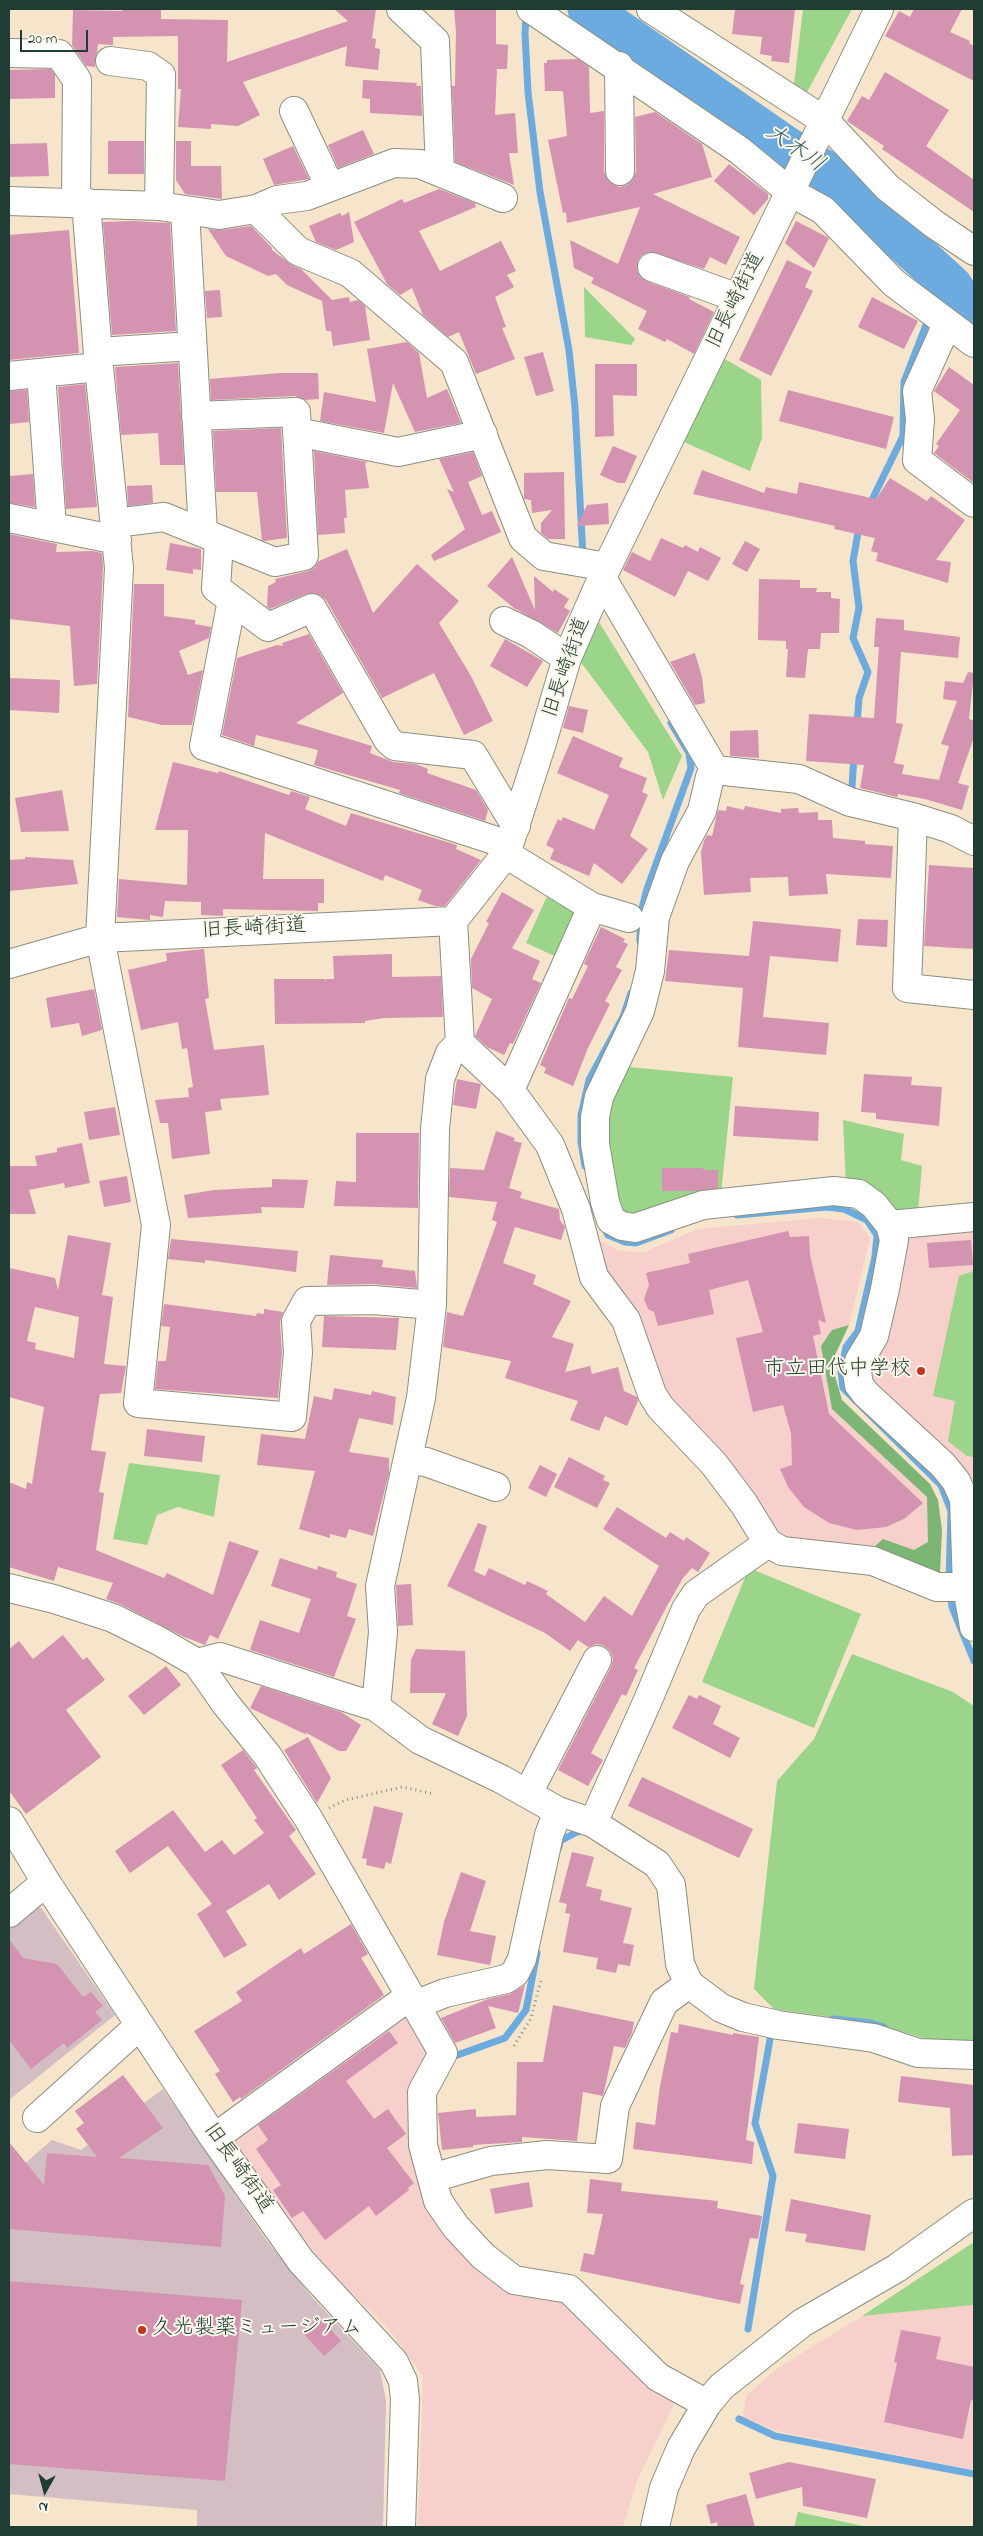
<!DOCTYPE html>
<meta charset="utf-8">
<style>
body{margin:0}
#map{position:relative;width:983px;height:2536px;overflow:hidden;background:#f6e4cb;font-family:"Indie Flower",sans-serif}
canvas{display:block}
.frame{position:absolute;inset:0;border:10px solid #1f3d34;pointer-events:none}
.north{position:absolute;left:20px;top:2466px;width:50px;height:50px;-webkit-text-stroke:4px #fbf7ec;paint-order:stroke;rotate:187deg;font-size:14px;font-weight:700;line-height:20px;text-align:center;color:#1f3d34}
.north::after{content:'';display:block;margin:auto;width:18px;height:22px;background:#1f3d34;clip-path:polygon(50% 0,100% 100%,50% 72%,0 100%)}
.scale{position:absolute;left:20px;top:30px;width:68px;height:22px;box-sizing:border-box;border:2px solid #1f3d34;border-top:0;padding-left:6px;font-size:15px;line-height:18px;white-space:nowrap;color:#1f3d34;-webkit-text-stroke:4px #fbf7ec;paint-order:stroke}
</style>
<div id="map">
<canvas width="983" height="2536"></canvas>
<div class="frame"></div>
<div class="north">N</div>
<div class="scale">20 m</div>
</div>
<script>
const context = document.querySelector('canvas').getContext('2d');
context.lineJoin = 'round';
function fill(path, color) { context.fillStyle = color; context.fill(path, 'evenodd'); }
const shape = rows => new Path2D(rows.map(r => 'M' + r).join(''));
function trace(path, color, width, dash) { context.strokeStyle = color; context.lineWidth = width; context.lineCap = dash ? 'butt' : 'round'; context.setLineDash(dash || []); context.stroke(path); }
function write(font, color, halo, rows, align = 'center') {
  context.font = font + ' "Indie Flower","Klee One",sans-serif'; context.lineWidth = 4; context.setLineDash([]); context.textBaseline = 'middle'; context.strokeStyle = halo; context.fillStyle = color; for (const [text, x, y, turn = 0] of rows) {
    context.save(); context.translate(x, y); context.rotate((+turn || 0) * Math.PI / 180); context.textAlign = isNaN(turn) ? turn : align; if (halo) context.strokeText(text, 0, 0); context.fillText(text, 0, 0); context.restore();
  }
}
fill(shape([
 [820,1218,858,1222,870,1238,849,1325,835,1354,835,1376,842,1400,930,1484,938,1500,942,1530,940,1573,873,1548,785,1538,767,1529,662,1393,604,1275,596,1238,619,1251,644,1252,698,1229],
 [974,1227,974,1526,867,1377,902,1241,914,1230],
 [410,2008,433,2052,433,2206,568,2302,676,2400,637,2481,623,2527,418,2527,423,2376,389,2329,330,2272,227,2137],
 [974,2305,974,2470,777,2431,743,2417,746,2396,775,2370,862,2316]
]), '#f7d0cc');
fill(shape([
 [37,1902,115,2015,9,2100,9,1920],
 [163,2089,267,2241,312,2297,380,2370,386,2401,383,2527,197,2527,197,2510,9,2494,9,2177,52,2140,81,2150]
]), '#d2bec3');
fill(shape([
 [803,9,852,9,806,94,794,84],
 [584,287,635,339,631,345,585,337],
 [718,355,761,380,762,438,750,471,677,439],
 [597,619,682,756,663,800,648,752,577,657],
 [548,894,582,916,561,959,526,943],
 [619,1066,733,1077,721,1194,634,1219,616,1213,603,1099],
 [843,1120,904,1134,901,1160,922,1166,918,1212,890,1212,846,1186],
 [974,1271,974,1457,967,1456,948,1441,955,1401,933,1396,959,1276],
 [129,1463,220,1475,214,1517,178,1507,157,1515,147,1545,113,1539],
 [749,1568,861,1614,814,1728,702,1682],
 [852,1654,953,1692,974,1706,974,2040,933,2041,874,2023,774,2009,754,1989,777,1781,814,1739],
 [974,2242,974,2305,862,2316],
 [798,2512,863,2526,863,2527,794,2527]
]), '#9bd589');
fill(shape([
 [849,1325,835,1355,835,1376,842,1400,930,1484,938,1500,942,1530,940,1573,873,1548,883,1539,914,1550,928,1542,927,1497,832,1409,821,1346,832,1330]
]), '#7cb675');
trace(shape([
 [526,15,525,34,528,92,540,192,569,350,575,407,583,557],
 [869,506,903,436,904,382,926,325],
 [857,724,859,698,868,672,853,638,859,608,853,561,859,527],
 [852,787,854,755],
 [640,941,640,916,647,889,691,768,689,753,671,723],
 [585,1166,581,1142,581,1115,589,1080,623,1017,631,993],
 [737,1215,827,1207,844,1209,867,1220,877,1235,875,1257,858,1331,846,1347,841,1372,843,1388,941,1485,951,1511,949,1581],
 [603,1226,608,1235,625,1242,636,1243,671,1230],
 [950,1591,952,1607,974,1661],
 [559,1847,560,1841,577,1832,584,1831],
 [833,2019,871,2023,884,2027],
 [452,2057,505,2038,526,2010,537,1953],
 [748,2329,773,2176,755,2123,771,2034,766,2033],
 [739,2419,775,2436,974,2474]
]), '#6cabdf', 7);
trace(shape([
 [588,9,784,145,827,172,952,286,974,320]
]), '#6cabdf', 41);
fill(shape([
 [122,9,161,9,161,19,228,20,227,62,348,21,334,9,376,9,372,38,376,39,375,48,380,49,378,70,345,66,347,46,243,82,260,115,238,126,211,124,211,129,178,127,181,89,178,89,178,36,113,37,113,45,98,44,95,67,86,66,72,45,73,10,122,11],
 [454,9,496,9,496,44,508,45,507,69,497,69,495,115,515,113,518,153,509,153,514,185,455,162,452,86,455,86,456,32],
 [735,9,795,9,789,63,771,61,772,56,760,54,762,37,732,34],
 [914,9,962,9,950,32,970,41,969,43,974,46,974,81,885,36,899,11,910,17],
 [578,59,589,67,590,113,604,111,604,171,607,179,612,184,620,187,627,185,633,179,636,171,635,117,655,112,702,144,712,177,653,194,740,237,726,265,710,257,704,269,650,252,642,255,638,261,637,270,640,277,646,281,690,297,689,299,714,312,694,354,667,339,665,342,638,329,647,311,591,283,594,278,574,268,570,240,618,264,640,207,567,223,566,212,563,213,548,140,567,136,563,91,545,91,544,63,547,63,547,60],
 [51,69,55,75,55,98,9,99,9,70],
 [885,72,949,110,926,146,974,180,974,212,882,149,884,146,847,121,862,96,869,100],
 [363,80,417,83,416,86,421,86,422,116,370,113,370,99,362,98],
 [363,130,374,154,338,168,328,145],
 [108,141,144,141,144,174,108,174],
 [176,141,191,141,191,166,221,166,222,199,185,194,176,180],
 [47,143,49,176,9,177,9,144],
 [293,146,309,179,274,185,263,159],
 [729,164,768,194,768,199,754,215,714,181],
 [439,189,475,203,476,207,419,231,440,271,501,241,516,271,507,275,514,287,495,297,506,327,502,328,515,359,476,374,459,332,448,337,423,315,412,288,400,295,387,284,354,222,402,199,404,203],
 [349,212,354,242,336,250,316,242,309,226,340,213,342,216],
 [132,221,170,223,176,331,112,335,103,222],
 [796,221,829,238,814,268,785,243],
 [251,226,272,248,272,250,292,265,301,269,332,300,349,297,350,302,358,300,365,306,370,340,333,346,331,331,326,331,322,301,287,285,276,274,268,276,226,256,208,229,221,230],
 [69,230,79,353,9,360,9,235],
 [787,260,812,272,805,287,813,291,771,376,739,360],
 [220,290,222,317,207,318,205,291],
 [872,297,918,321,904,349,858,327],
 [407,342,419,353,427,398,447,389,461,423,415,432,393,383,384,433,320,421,324,392,376,402,367,349],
 [543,352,554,391,536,396,524,357],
 [178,363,184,465,160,465,158,433,121,435,115,367],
 [595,364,637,364,637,396,613,395,614,436,595,437],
 [949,367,974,385,974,483,934,453,939,446,936,444,960,410,934,391],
 [280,373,318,373,319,399,305,400,295,396,211,400,210,379],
 [85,384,97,507,66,509,58,387],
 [27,390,29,422,10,424,9,391],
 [788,390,894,417,886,449,779,421],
 [281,428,287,538,264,541,262,540,257,492,216,492,213,431],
 [613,446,637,456,625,483,618,483,600,475],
 [314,451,368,462,365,463,369,488,345,490,347,518,344,518,345,533,318,535],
 [473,452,482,476,468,482,482,515,492,511,501,532,434,561,431,555,465,529,447,489,454,492,439,459],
 [702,470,764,493,766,487,797,494,799,482,876,499,890,478,927,501,931,496,965,520,936,560,951,562,948,583,876,561,878,553,871,551,875,538,834,529,835,526,693,494],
 [564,472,565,539,548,539,541,533,541,523,552,510,532,513,531,500,524,499,524,473],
 [33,474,35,507,9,503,9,476],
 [152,485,153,503,128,506,127,486],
 [608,503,609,524,577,526,587,505],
 [9,534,57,544,56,552,92,551,102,553,103,568,97,684,74,686,70,626,9,619],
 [661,538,683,548,685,545,698,552,700,547,721,558,708,581,688,571,675,597,623,570,632,552,650,561],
 [745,541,760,549,747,572,732,564],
 [170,543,201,549,201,570,193,569,193,574,166,570],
 [347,549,373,613,417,564,459,601,439,623,471,676,493,721,464,735,434,673,382,698,326,600,320,595,306,594,270,609,267,607,268,586,276,582,275,579,308,571,314,568,319,561],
 [512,557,535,610,534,576,553,592,554,589,569,599,564,607,570,611,558,633,514,608,487,586],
 [759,579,800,580,800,588,817,588,816,592,831,592,831,598,840,599,839,633,821,633,820,649,808,649,805,678,786,677,788,649,786,649,786,641,758,640],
 [134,584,164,584,164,616,195,620,195,624,211,627,209,638,179,651,188,675,203,670,192,725,162,725,128,717],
 [876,618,904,620,904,630,960,637,958,658,901,652,896,723,903,724,894,763,904,765,902,774,939,780,949,746,941,744,957,701,943,699,945,681,963,683,968,672,974,673,969,719,974,721,974,737,958,783,969,786,962,810,925,799,898,794,897,797,860,788,864,765,806,761,809,714,874,718,879,647,874,647],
 [309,634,343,693,296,723,372,746,370,753,393,762,416,764,428,769,427,773,476,790,488,810,485,821,399,793,400,790,314,765,318,750,256,735,254,746,222,735,237,658,277,645,283,646,282,643],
 [505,639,543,661,527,687,490,666],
 [695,653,702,677,705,703,695,705,670,662],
 [9,678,60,680,59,713,9,710],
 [569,706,588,710,583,733,563,728],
 [758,730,759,758,730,756,730,731],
 [573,736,623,758,619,767,647,778,642,792,648,795,630,836,648,849,622,884,594,863,589,876,550,859,554,849,546,845,558,819,561,821,563,817,594,830,609,795,557,773],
 [173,762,218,773,219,771,289,795,291,791,310,797,305,809,346,826,351,813,457,845,456,849,481,860,445,906,435,906,418,900,422,890,385,875,383,881,265,833,263,879,324,879,324,903,318,903,318,911,223,909,223,916,201,915,201,902,165,901,163,917,150,915,150,920,117,917,119,879,187,885,188,830,155,830],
 [62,790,69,831,21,832,15,798],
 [727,806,744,810,745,806,781,813,781,809,798,808,799,813,818,812,818,820,832,820,833,838,865,841,865,844,893,846,891,878,826,874,828,894,789,896,788,877,750,878,751,892,704,895,701,852,704,841,707,835,712,836,718,810,726,811],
 [25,857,73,860,78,884,9,891,9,860,25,859],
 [929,865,974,868,973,949,924,946],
 [502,892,534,910,512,948,540,961,532,979,541,983,513,1044,510,1043,504,1055,487,1047,475,1036,492,999,472,988,471,959,489,923,486,922],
 [858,919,888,920,887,947,856,945],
 [753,921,841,929,838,962,770,956,763,1017,829,1023,826,1055,738,1047,743,988,665,981,669,950,749,956],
 [601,927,625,939,623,942,628,944,616,967,622,970,605,1001,610,1004,588,1048,573,1086,544,1073,546,1068,540,1065,569,998,572,999,588,966,584,964,585,961],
 [204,949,209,998,205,999,214,1050,264,1045,269,1095,220,1099,222,1110,205,1112,210,1154,172,1159,168,1123,160,1123,155,1100,189,1097,188,1088,193,1087,187,1048,182,1049,178,1022,141,1030,128,970,167,961,166,953],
 [392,954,392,977,441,976,443,1017,384,1018,365,1021,365,1023,275,1024,274,979,325,979,325,982,326,979,334,979,333,956],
 [94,989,102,1030,82,1036,79,1023,51,1028,46,998],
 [864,1074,912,1077,911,1085,942,1087,939,1126,876,1119,876,1113,861,1112],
 [457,1079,481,1084,476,1109,453,1105],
 [735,1106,819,1112,818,1141,733,1136],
 [115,1107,120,1135,89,1140,84,1112],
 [496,1131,515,1138,514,1141,522,1143,509,1188,522,1192,520,1198,559,1209,560,1220,565,1227,561,1240,515,1227,503,1263,536,1275,533,1284,571,1301,552,1337,574,1344,565,1372,590,1366,592,1374,618,1367,624,1391,637,1397,638,1401,627,1426,605,1416,599,1431,570,1420,578,1401,505,1378,511,1361,443,1347,447,1312,463,1316,497,1222,492,1220,497,1202,449,1197,450,1168,484,1170],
 [356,1133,419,1133,418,1208,334,1206,336,1181,356,1182],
 [82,1143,90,1183,65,1188,64,1183,29,1190,36,1214,9,1214,9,1166,37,1166,35,1156,57,1152,57,1148],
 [662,1168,703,1168,703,1170,718,1170,718,1188,696,1191,662,1191],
 [127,1176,131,1202,104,1207,99,1181],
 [272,1179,308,1180,304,1208,261,1207,262,1213,188,1218,184,1195,214,1190,272,1187],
 [788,1231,790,1237,809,1236,810,1255,826,1323,818,1320,821,1334,813,1336,829,1414,923,1503,904,1519,886,1527,857,1530,829,1523,804,1507,788,1487,780,1469,792,1465,791,1433,783,1405,753,1412,736,1338,763,1332,748,1280,709,1290,714,1314,658,1326,654,1312,648,1309,644,1299,649,1285,646,1273,690,1263,688,1254],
 [68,1235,111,1243,102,1295,113,1297,104,1364,126,1366,121,1393,100,1394,91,1450,106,1452,99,1492,104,1493,96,1550,164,1578,167,1573,213,1595,229,1541,259,1551,218,1639,210,1635,205,1645,182,1636,120,1604,106,1599,113,1583,58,1567,54,1581,9,1567,9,1482,26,1489,27,1482,32,1484,44,1407,9,1397,9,1268,55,1278,58,1290],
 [35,1307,79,1317,74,1358,35,1349,36,1343,27,1341],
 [171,1239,298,1251,296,1272,205,1260,205,1263,168,1259],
 [971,1240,973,1265,929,1268,927,1243],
 [330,1255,383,1260,382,1267,415,1271,417,1288,374,1284,327,1285],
 [164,1304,256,1316,257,1313,264,1314,264,1309,283,1312,280,1322,282,1353,278,1398,155,1389,158,1361,166,1361,170,1327,161,1326],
 [324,1316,399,1318,396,1350,322,1347],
 [334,1388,371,1395,372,1391,396,1397,393,1425,359,1418,349,1452,389,1458,389,1473,373,1536,349,1529,346,1538,330,1534,330,1538,299,1529,315,1471,257,1465,261,1434,305,1439,314,1396,332,1400],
 [147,1429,205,1436,202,1462,144,1456],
 [569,1457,605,1476,603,1480,610,1483,597,1508,554,1487],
 [540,1465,557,1474,546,1497,528,1488],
 [617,1507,666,1538,670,1532,684,1541,686,1537,710,1553,698,1572,692,1568,683,1578,667,1606,634,1668,638,1670,626,1696,622,1694,591,1753,603,1760,588,1786,558,1770,611,1667,613,1659,610,1651,604,1646,597,1644,588,1647,578,1640,570,1651,545,1633,447,1586,478,1523,487,1526,474,1571,485,1576,489,1568,525,1585,527,1581,548,1591,546,1594,585,1622,604,1596,632,1616,659,1566,603,1529],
 [280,1558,317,1570,318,1566,337,1572,336,1577,357,1584,347,1616,356,1619,334,1677,250,1650,260,1620,299,1633,311,1599,271,1586],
 [411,1584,413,1625,398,1626,396,1585],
 [63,1635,83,1660,87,1657,105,1680,66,1710,101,1757,26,1814,9,1791,9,1649,19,1641,33,1659],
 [416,1649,465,1651,467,1716,458,1736,432,1724,446,1693,410,1693,411,1660],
 [166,1666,181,1685,144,1715,128,1696],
 [261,1686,341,1712,361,1725,346,1751,339,1751,305,1732,307,1735,250,1708],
 [689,1695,697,1699,699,1695,721,1706,713,1724,740,1738,730,1758,672,1728],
 [308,1737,331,1778,317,1803,284,1750],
 [243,1750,257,1768,254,1770,296,1830,289,1836,316,1874,279,1900,269,1884,226,1911,247,1945,224,1958,197,1914,212,1904,168,1846,130,1873,115,1851,173,1810,205,1852,222,1840,234,1855,264,1833,254,1820,257,1818,221,1765],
 [642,1777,753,1829,739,1858,628,1806],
 [374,1806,403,1813,391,1864,386,1862,384,1869,366,1865,367,1859,362,1858],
 [572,1852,594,1857,586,1886,602,1890,600,1900,632,1908,623,1943,634,1945,630,1966,618,1964,616,1973,596,1969,598,1958,563,1952,570,1914,565,1913,567,1904,559,1902],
 [461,1872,486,1881,470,1931,496,1936,490,1965,437,1955,444,1922],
 [351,1924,368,1954,361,1958,384,1995,241,2099,240,2097,233,2102,215,2074,220,2071,194,2031,242,2001,236,1992,301,1948,304,1954],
 [9,1939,23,1958,57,1964,83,1997,91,1992,103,2006,95,2012,102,2020,67,2048,64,2043,31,2069,9,2040],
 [525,1985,518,2013,488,2006,496,2028,455,2043,441,2018,488,1999,510,1994],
 [553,2005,634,2022,632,2033,625,2048,614,2046,603,2096,583,2092,577,2141,522,2137,522,2142,473,2145,473,2147,442,2150,438,2113,476,2109,476,2117,516,2115,517,2062,543,2062],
 [679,2024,733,2035,733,2033,759,2037,746,2140,754,2142,752,2164,633,2149,636,2122,655,2125,660,2086,671,2032,678,2033],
 [389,2031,398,2043,346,2081,374,2119,388,2109,406,2134,387,2148,414,2183,408,2188,409,2190,376,2216,369,2206,325,2240,303,2211,292,2218,273,2190,281,2185,256,2149,268,2140,258,2125],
 [123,2075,163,2128,119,2158,208,2165,225,2196,221,2247,9,2229,9,2142,44,2185,47,2153,97,2157,76,2129,84,2123,75,2111],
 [901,2076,974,2085,974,2155,952,2156,950,2108,898,2102],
 [798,2123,849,2129,845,2159,794,2153],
 [590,2179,622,2183,621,2191,718,2201,717,2208,762,2216,758,2239,750,2238,740,2284,744,2285,740,2304,580,2271,584,2253,594,2255,603,2214,587,2213],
 [529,2182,533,2207,495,2214,490,2189],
 [791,2199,871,2215,865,2251,805,2242,807,2234,785,2231],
 [9,2281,242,2300,225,2481,9,2464],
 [319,2316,341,2341,324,2356,302,2332],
 [901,2330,941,2337,936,2359,974,2367,974,2401,971,2400,963,2439,884,2422,897,2363,894,2362],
 [789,2462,876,2479,867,2518,803,2506,802,2487,756,2499,749,2473],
 [746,2494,755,2527,718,2527,717,2522,711,2524,706,2505]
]), '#d593b2');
const minor = shape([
 [401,9,435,41,440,172],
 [531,9,739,150,790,192,823,210,894,283,974,343],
 [651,9,825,121,887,187,934,224,974,251],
 [9,53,59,54,77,80,76,202],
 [110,61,148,66,161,75,159,206],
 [619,66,620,171],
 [294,111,330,187],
 [9,201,159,206,219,215,256,209,298,251,350,273,454,362,523,538,544,556,607,567],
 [86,202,99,367,119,568,100,938,156,1225,138,1403,292,1417,298,1353,296,1321,307,1301,374,1300,432,1305],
 [256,209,277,200,307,196,394,163,420,164,503,198],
 [185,210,203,532],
 [652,267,738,298],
 [947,324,917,391,920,419,917,460,974,503],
 [98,352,192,346],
 [41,373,52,527],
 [9,376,99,367],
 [297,432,398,452,483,434],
 [9,518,117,540],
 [115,523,164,517,275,562,304,556,296,412,196,416],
 [219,541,216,588,268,627,312,608,388,740,395,746,473,755,516,826],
 [602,578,715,770],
 [232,600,204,746,509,845],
 [504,621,531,634,567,658],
 [913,817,951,829,974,841],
 [506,854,592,907,629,918],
 [9,964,100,938,453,921,506,854,541,746,567,658,607,567,879,9],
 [460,1043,510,1090,550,1145,576,1209,594,1277,626,1320,652,1394,660,1407,714,1464,744,1504,768,1543,782,1551,873,1561,937,1587,967,1587],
 [510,1090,592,907],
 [974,1217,890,1225,894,1240,885,1289,874,1336,859,1361,857,1372,859,1385,866,1394,943,1465,956,1481,964,1499,967,1587,974,1627],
 [890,1225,874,1205,859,1194,834,1191,703,1205,635,1228,622,1226,611,1220,605,1202,595,1144,595,1117,599,1097,640,1011,650,971,655,917,675,861,702,811,710,777,715,770,799,779,850,802,913,817,907,988,974,995],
 [409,1460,426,1462,496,1487],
 [9,1588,54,1599,113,1618,159,1641,197,1663,220,1657,376,1707,420,1740,501,1779,558,1811,593,1823,657,1864,671,1885,680,1964,689,1984,721,2008,743,2017,778,2025,874,2038,918,2053,974,2055],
 [197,1663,225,1703,267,1755,308,1818,443,2053,422,2092,423,2145,438,2201,456,2227,483,2256,514,2280,569,2289,658,2377,707,2404],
 [376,1707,383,1632,380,1586,421,1398,432,1305,435,1129,440,1079,450,1053,460,1043,453,921],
 [528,1793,597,1660],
 [9,1821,46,1882,214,2138,301,2261,394,2362,403,2381,405,2399,401,2527],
 [593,1823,648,1700,686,1609,696,1594,768,1543],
 [9,1913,46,1882],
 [415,2005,445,1993,506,1979,515,1973,522,1959,549,1835,558,1811],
 [37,2118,140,2025],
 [214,2138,410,1996],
 [432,2178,491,2161,547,2155,608,2159,615,2106,664,2002,689,1984],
 [655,2527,664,2488,681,2448,707,2404,721,2387,802,2323,897,2268,974,2213]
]);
trace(minor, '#8a9080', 30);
trace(shape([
 [329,1808,345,1800,403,1787,434,1794],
 [514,2046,531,2018,541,1980]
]), '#8a9080', 3, [1, 4]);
trace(minor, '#fff', 28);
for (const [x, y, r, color] of [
 [921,1371,5,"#c8321e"],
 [142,2330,5,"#c8321e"]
]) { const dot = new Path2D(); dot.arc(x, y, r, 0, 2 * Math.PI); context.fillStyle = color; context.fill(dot); trace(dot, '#fbf7ec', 2); }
write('21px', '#1f3d34', '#fbf7ec', [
 ["旧長崎街道",737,301,-64],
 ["旧長崎街道",568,668,-71],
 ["旧長崎街道",254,930,-3],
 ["旧長崎街道",237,2169,55]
]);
write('21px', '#1f3d34', '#fbf7ec', [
 ["市立田代中学校",911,1371],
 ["久光製薬ミュージアム",152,2330,"left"]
], 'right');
write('italic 22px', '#365e67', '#fbf7ec', [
 ["大木川",794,150,35]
]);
</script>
